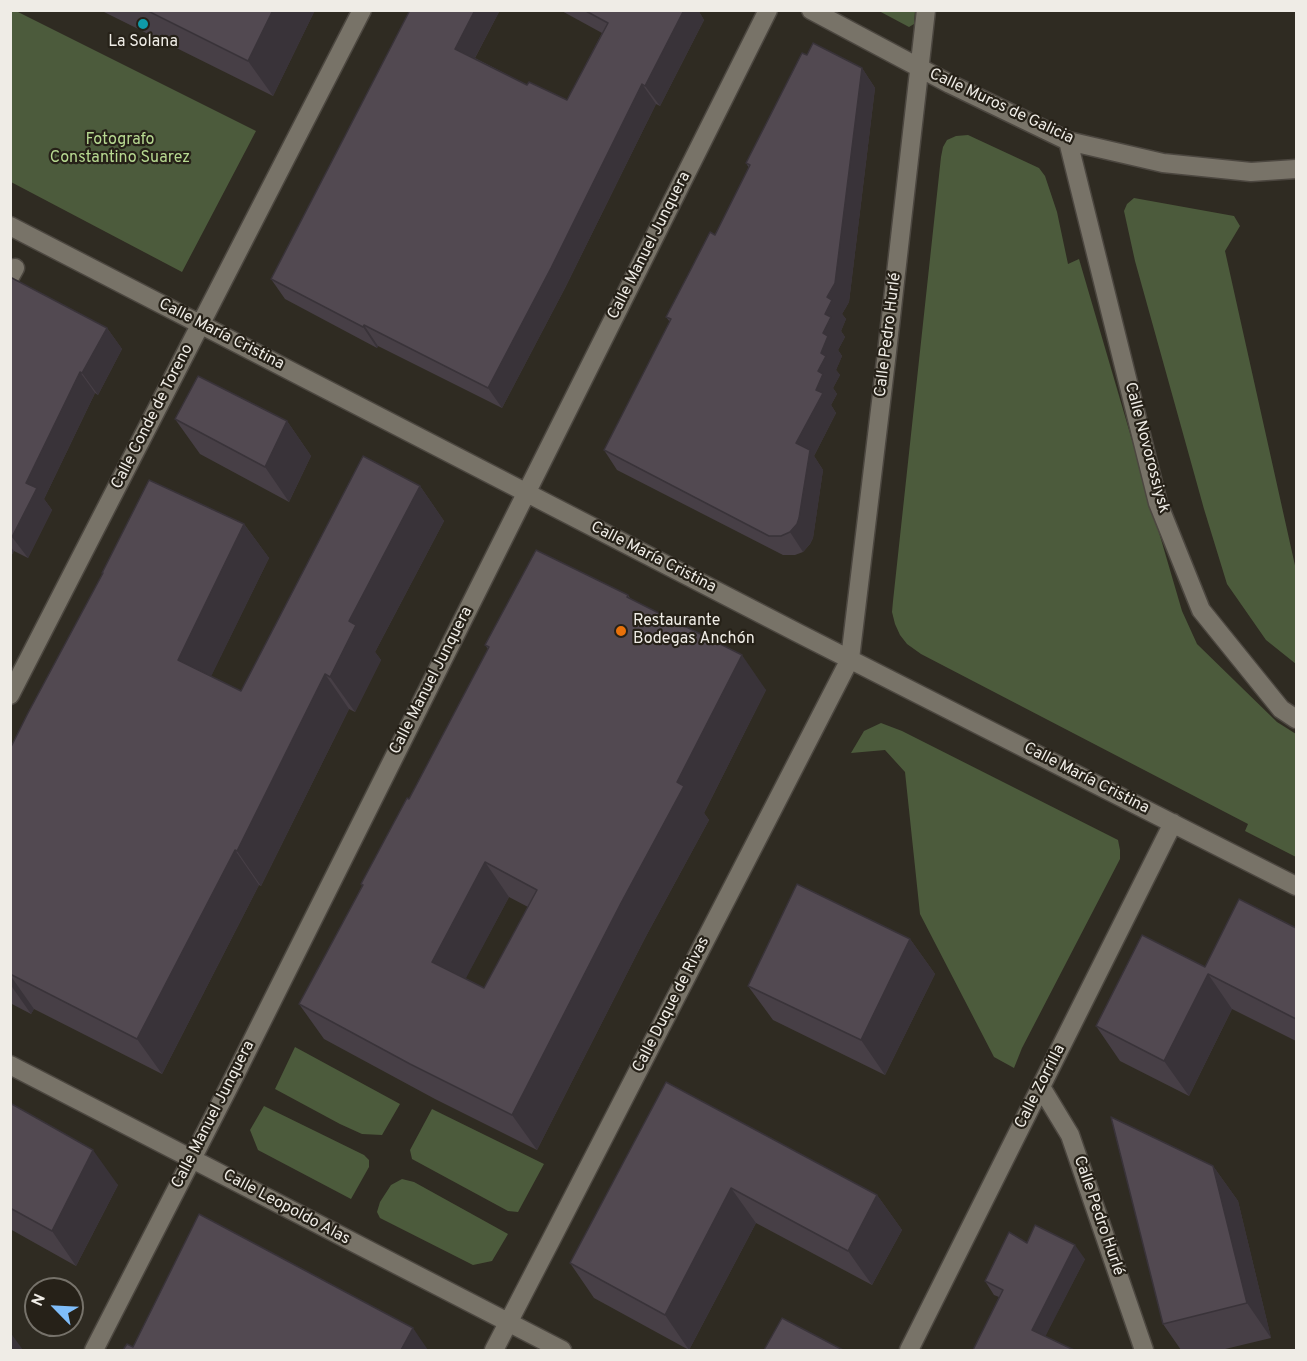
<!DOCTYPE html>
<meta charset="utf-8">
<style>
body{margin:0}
#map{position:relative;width:1307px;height:1361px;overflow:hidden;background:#2f2b22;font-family:Overpass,sans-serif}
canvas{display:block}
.frame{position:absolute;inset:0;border:12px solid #efece6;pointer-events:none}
.north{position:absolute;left:24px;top:1277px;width:60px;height:60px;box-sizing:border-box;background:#262118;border:2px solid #76726a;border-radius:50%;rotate:294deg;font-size:16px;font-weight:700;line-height:24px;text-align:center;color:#efece6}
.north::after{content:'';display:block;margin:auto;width:21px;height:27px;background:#7fbdf9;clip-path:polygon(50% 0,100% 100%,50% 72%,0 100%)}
</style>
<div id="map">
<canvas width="1307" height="1361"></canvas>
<div class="frame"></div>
<div class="north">N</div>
</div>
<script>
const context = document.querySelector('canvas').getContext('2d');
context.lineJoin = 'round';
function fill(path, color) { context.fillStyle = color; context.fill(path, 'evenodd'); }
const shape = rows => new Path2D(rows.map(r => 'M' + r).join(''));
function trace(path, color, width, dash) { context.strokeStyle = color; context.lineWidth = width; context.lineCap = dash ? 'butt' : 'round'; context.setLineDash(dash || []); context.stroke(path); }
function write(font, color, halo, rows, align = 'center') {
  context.font = font + ' Overpass,sans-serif'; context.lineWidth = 4.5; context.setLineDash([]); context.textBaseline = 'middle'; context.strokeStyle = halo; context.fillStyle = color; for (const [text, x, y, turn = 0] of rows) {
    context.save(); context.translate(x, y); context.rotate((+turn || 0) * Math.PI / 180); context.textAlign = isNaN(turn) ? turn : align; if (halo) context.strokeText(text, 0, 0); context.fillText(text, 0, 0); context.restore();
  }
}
fill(shape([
 [10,11,16,11,256,131,182,272,11,182],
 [879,11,915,11,914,24,909,27],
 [968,135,1039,168,1045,176,1057,212,1068,264,1079,259,1182,611,1197,644,1277,722,1296,734,1296,857,1245,831,1248,824,921,654,907,644,900,635,895,624,892,612,893,601,941,157,943,147,947,140,956,136],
 [1134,198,1234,216,1240,226,1225,251,1296,570,1296,664,1266,640,1227,584,1204,509,1135,261,1124,211,1127,204],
 [881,723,902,731,1118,840,1120,850,1120,859,1022,1048,1014,1068,994,1057,920,914,905,772,885,750,851,753,864,731],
 [295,1047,400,1104,382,1135,362,1134,340,1124,275,1089],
 [264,1106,364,1155,369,1160,369,1167,351,1199,258,1150,250,1130],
 [432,1109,544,1164,518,1212,508,1211,412,1159,410,1150],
 [402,1179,414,1182,508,1234,492,1261,473,1265,380,1218,377,1212,380,1202,391,1185]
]), '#4c5b3c');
const minor = shape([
 [811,10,950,84,1068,141,1163,163,1251,172,1296,169],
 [1068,141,1158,503,1201,610,1281,709,1296,719],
 [10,226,800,634,1296,886],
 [10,277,15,268],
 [10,695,362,10],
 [10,1065,562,1350],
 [1041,1087,1070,1135,1144,1350],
 [94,1350,234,1077,768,10],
 [494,1350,551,1240,850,659,887,352,926,10],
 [909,1350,1173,823]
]);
trace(minor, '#4c4740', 21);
trace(minor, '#787368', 18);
fill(shape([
 [100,10,315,10,273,96],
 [410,10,500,10,475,58,527,85,567,100,602,33,560,10,698,10,704,20,660,106,656,104,565,288,502,408,378,346,377,348,285,299,271,279],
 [807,55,862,68,875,88,849,302,842,314,846,319,841,331,845,337,838,350,842,356,836,370,840,375,833,388,837,394,831,405,836,413,814,456,823,470,813,538,810,544,803,552,795,555,783,555,617,470,604,450,670,322,666,317,715,235,749,168,746,163],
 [10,277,107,328,122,349,98,395,95,393,44,499,52,510,28,558,14,551,10,558],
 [175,419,287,421,311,456,289,502,200,454],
 [420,486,444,521,375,652,381,660,355,712,349,709,261,886,259,885,162,1074,34,1009,31,1014,10,1003,10,749,103,574,102,573,244,524,269,558,211,676,241,691],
 [628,595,631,599,766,690,704,813,709,820,645,938,537,1150,435,1099,324,1039,299,1004,362,886,361,884,409,799,488,649,485,645],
 [509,897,528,907,484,988,465,979],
 [1296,928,1296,1041,1232,1009,1189,1096,1120,1061,1096,1026,1205,967],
 [910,939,935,974,885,1075,773,1020,748,986],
 [666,1082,877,1195,902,1230,872,1285,756,1223,689,1350,594,1298,570,1263],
 [10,1103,118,1185,76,1266,10,1229],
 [1213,1166,1238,1201,1271,1338,1221,1350,1181,1350,1163,1324],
 [1027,1243,1085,1259,1045,1336,973,1350,999,1297,994,1295,985,1281]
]), '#473f46');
fill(shape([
 [273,10,315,10,273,96,248,61],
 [475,10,500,10,469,69,455,49],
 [684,10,698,10,704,20,660,106,645,86],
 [862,68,875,88,849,302,842,314,846,319,841,331,845,337,838,350,842,356,836,370,840,375,833,388,837,394,831,405,836,413,814,456,823,470,813,538,810,544,803,552,790,532,796,443,816,390,827,297],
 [642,84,656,104,565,288,502,408,488,388],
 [364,325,378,346,377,348,363,327],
 [107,328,122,349,98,395,82,373],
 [80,372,95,393,44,499,52,510,28,558,12,537,26,483],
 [287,421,311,456,289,502,265,467],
 [420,486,444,521,375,652,381,660,355,712,330,677,349,621],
 [244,524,269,558,202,695,178,660],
 [10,546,14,551,10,558],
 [742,655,766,690,704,813,709,820,645,938,537,1150,512,1115,677,782],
 [325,674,349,709,261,886,237,851],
 [235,850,259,885,162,1074,137,1039],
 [485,862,509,897,456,997,432,962],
 [910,939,935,974,885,1075,861,1040],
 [1208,974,1232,1009,1189,1096,1164,1061],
 [10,975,34,1009,31,1014,10,984],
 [93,1150,118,1185,76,1266,52,1231],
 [1213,1166,1238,1201,1271,1338,1247,1303],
 [731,1188,756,1223,689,1350,665,1315],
 [877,1195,902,1230,872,1285,848,1251],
 [1075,1245,1085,1259,1042,1343,1032,1330],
 [413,1328,428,1350,401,1350],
 [10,1332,23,1350,10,1350]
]), '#393339');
const building = shape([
 [146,10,273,10,248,61,146,10],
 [410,10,475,10,455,49,527,85,529,82,567,100,608,23,584,10,684,10,645,86,642,84,551,268,488,388,364,325,363,327,271,279,410,10],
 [813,43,862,68,835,283,827,297,832,300,825,314,831,317,823,333,828,336,821,353,826,356,818,371,823,374,816,390,823,393,796,443,810,450,799,518,797,524,790,532,781,536,769,536,604,450,671,319,666,317,690,271,710,232,715,235,750,165,746,163,802,53,807,55,813,43],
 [10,277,107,328,82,373,80,372,26,483,37,488,12,537,10,536,10,277],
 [198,376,287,421,265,467,175,419,198,376],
 [363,456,420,486,349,621,356,625,330,677,325,674,237,851,235,850,137,1039,10,974,10,749,28,713,103,573,102,573,149,480,244,524,178,660,241,691,363,456],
 [536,550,628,595,627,597,742,655,677,782,684,786,621,903,512,1115,410,1064,299,1004,363,885,361,884,407,798,409,799,489,647,485,645,536,550],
 [485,862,537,890,484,988,432,962,485,862],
 [797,884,910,939,861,1040,748,986,797,884],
 [1239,899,1296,928,1296,1019,1208,974,1164,1061,1096,1026,1142,935,1205,967,1239,899],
 [666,1082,877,1195,848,1251,731,1188,665,1315,570,1263,666,1082],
 [10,1103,93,1150,52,1231,10,1208,10,1103],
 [1111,1117,1213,1166,1247,1303,1163,1324,1111,1117],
 [199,1214,413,1328,401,1350,123,1350,127,1344,133,1347,199,1214],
 [1035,1225,1075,1245,1032,1330,1074,1350,973,1350,1003,1290,985,1281,1009,1232,1027,1243,1035,1225],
 [782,1318,843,1350,764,1350,782,1318]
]);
fill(building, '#524951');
trace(building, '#393339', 1.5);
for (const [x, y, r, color] of [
 [143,24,6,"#0f9aa8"],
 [621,631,6,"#e8710a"]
]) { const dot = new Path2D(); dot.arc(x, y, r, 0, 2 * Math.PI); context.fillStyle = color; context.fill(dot); trace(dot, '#262118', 2); }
write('16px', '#efece6', '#262118', [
 ["La Solana",143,43],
 ["Restaurante",633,622,"left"],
 ["Bodegas Anchón",633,640,"left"]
]);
write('16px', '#efece6', '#262118', [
 ["Calle Muros de Galicia",1001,107,25],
 ["Calle Manuel Junquera",650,246,-63],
 ["Calle María Cristina",221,335,27],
 ["Calle Pedro Hurlé",889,335,-83],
 ["Calle Conde de Toreno",153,417,-63],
 ["Calle Novorossiysk",1146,448,75],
 ["Calle María Cristina",653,558,27],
 ["Calle Manuel Junquera",432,681,-63],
 ["Calle María Cristina",1086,779,27],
 ["Calle Duque de Rivas",672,1005,-63],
 ["Calle Zorrilla",1041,1087,-63],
 ["Calle Manuel Junquera",214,1115,-63],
 ["Calle Leopoldo Alas",286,1208,28],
 ["Calle Pedro Hurlé",1098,1216,71]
]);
write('16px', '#b7d991', '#262118', [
 ["Fotografo",120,141],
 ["Constantino Suarez",120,159]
]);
</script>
